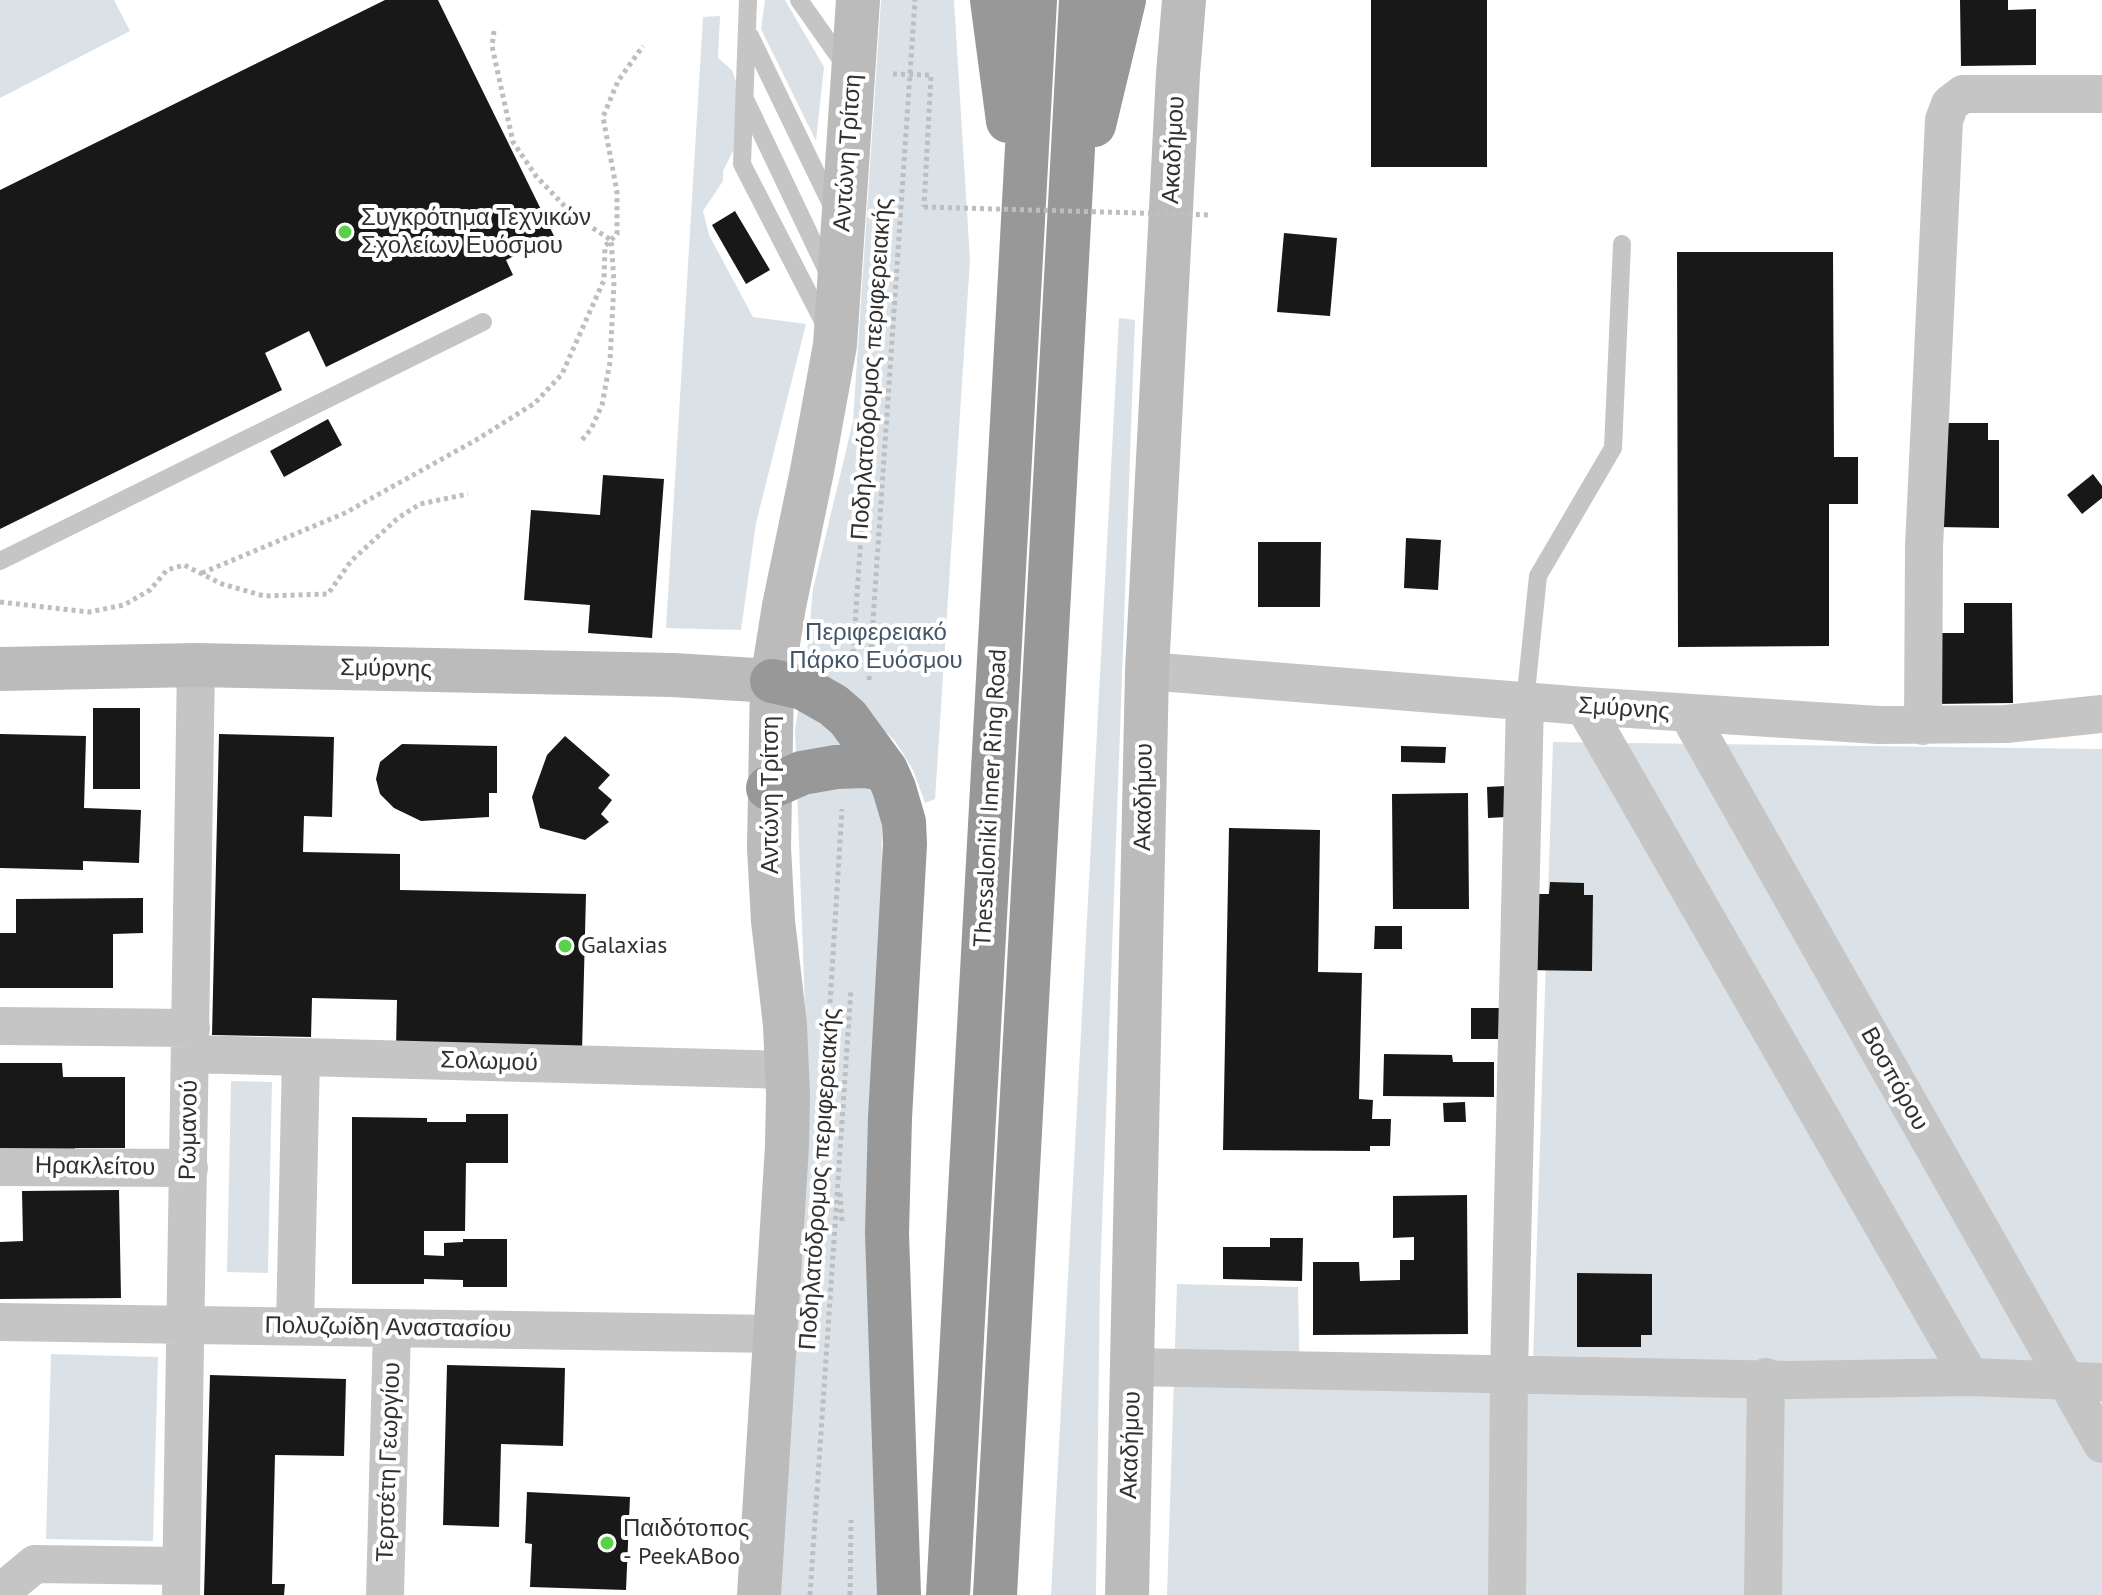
<!DOCTYPE html>
<meta charset="utf-8">
<style>
body{margin:0}
canvas{display:block;background:#fff}
</style>
<canvas width="2102" height="1595"></canvas>
<script>
const context = document.querySelector('canvas').getContext('2d');
context.lineJoin = 'round';
function fill(path, color) { context.fillStyle = color; context.fill(path, 'evenodd'); }
const shape = rows => new Path2D(rows.map(r => 'M' + r).join(''));
function trace(path, color, width, dash) { context.strokeStyle = color; context.lineWidth = width; context.lineCap = dash ? 'butt' : 'round'; context.setLineDash(dash || []); context.stroke(path); }
function write(font, color, halo, rows, align = 'center') {
  context.font = font + ' "PT Sans",sans-serif'; context.lineWidth = 8; context.setLineDash([]); context.textBaseline = 'middle'; context.strokeStyle = halo; context.fillStyle = color; for (const [text, x, y, turn = 0] of rows) {
    context.save(); context.translate(x, y); context.rotate((+turn || 0) * Math.PI / 180); context.textAlign = isNaN(turn) ? turn : align; if (halo) context.strokeText(text, 0, 0); context.fillText(text, 0, 0); context.restore();
  }
}
fill(shape([
 [0,0,114,0,130,31,0,98],
 [765,0,785,0,824,67,816,141,761,29],
 [881,0,954,0,970,260,935,799,925,803,913,770,895,741,873,720,882,821,878,1595,779,1595,807,1066,795,730,808,644,813,589,853,421],
 [720,16,718,58,732,70,738,87,735,147,723,171,723,181,703,211,709,235,753,317,806,324,756,523,741,630,666,628,703,17],
 [1119,318,1135,320,1100,1280,1096,1595,1051,1595],
 [1553,742,2102,749,2102,1595,1167,1595,1177,1284,1298,1287,1300,1385,1532,1392],
 [231,1081,272,1082,268,1273,227,1272],
 [51,1354,158,1357,153,1541,46,1539]
]), '#dbe2e7');
fill(shape([
 [385,0,438,0,554,236,506,260,513,275,326,367,309,331,265,353,282,390,0,529,0,190],
 [1371,0,1487,0,1487,167,1371,167],
 [1960,0,2008,0,2008,10,2036,9,2036,65,1961,66],
 [735,211,770,270,746,284,712,225],
 [1284,233,1337,238,1330,316,1277,312],
 [1677,252,1833,252,1834,457,1858,457,1858,504,1829,504,1829,646,1678,647],
 [328,419,342,445,284,477,270,451],
 [1938,423,1988,423,1988,440,1999,440,1999,528,1937,527],
 [2093,474,2102,486,2102,498,2082,514,2067,495],
 [603,475,664,479,652,638,588,633,590,605,524,600,531,510,600,515],
 [1406,538,1441,540,1438,590,1404,588],
 [1258,542,1321,542,1320,607,1258,607],
 [1964,603,2012,603,2013,703,1934,704,1933,633,1964,633],
 [93,708,140,708,140,789,93,789],
 [0,734,86,736,84,808,141,810,139,863,83,861,83,870,0,868],
 [219,734,334,737,332,817,304,816,303,852,400,854,400,890,586,894,582,1051,396,1047,397,1000,312,998,311,1037,212,1035],
 [565,736,610,775,598,788,612,800,601,814,609,822,585,840,540,828,532,797,547,755],
 [402,744,497,746,497,793,489,793,489,817,421,821,394,808,380,794,376,779,380,762],
 [1401,746,1446,747,1445,763,1401,762],
 [1506,786,1506,817,1488,818,1487,787],
 [1468,793,1469,909,1393,909,1392,794],
 [1229,828,1320,830,1318,972,1362,973,1359,1099,1373,1100,1372,1119,1391,1119,1390,1146,1370,1146,1370,1151,1223,1150],
 [1550,882,1584,883,1584,895,1593,895,1592,971,1521,970,1522,894,1549,894],
 [143,898,143,933,113,934,113,988,0,988,0,933,16,933,16,899],
 [1375,926,1402,926,1402,949,1374,949],
 [1471,1008,1504,1008,1504,1039,1471,1039],
 [1384,1054,1452,1055,1453,1062,1494,1062,1494,1097,1383,1096],
 [0,1063,62,1063,63,1077,125,1077,125,1148,75,1148,74,1157,0,1156],
 [1465,1102,1466,1122,1444,1122,1443,1103],
 [466,1114,508,1114,508,1163,466,1163,465,1231,424,1231,424,1255,444,1256,444,1243,463,1242,463,1239,507,1239,507,1287,463,1287,463,1280,424,1279,424,1284,352,1284,352,1117,427,1118,427,1122,466,1122],
 [119,1190,121,1298,0,1299,0,1242,23,1241,22,1191],
 [1467,1195,1468,1334,1313,1335,1313,1262,1359,1262,1360,1281,1400,1280,1400,1260,1414,1260,1414,1237,1393,1238,1393,1196],
 [1270,1238,1303,1238,1302,1281,1223,1279,1223,1247,1270,1247],
 [1577,1273,1652,1274,1652,1335,1641,1335,1641,1347,1577,1347],
 [447,1365,565,1368,563,1446,501,1444,499,1527,443,1525],
 [210,1375,346,1379,344,1456,275,1455,272,1584,285,1584,284,1595,204,1595],
 [527,1492,630,1497,626,1590,530,1587,532,1544,525,1543]
]), '#181818');
trace(shape([
 [494,31,492,46,513,142,536,176,573,215,611,240,614,282,610,362,602,405,591,429,582,440],
 [893,74,931,75,924,207],
 [202,573,345,513,476,440,535,403,562,374,604,280,605,246,617,234,617,192,603,117,618,81,643,46],
 [0,602,89,612,124,605,150,590,167,570,184,565,222,584,264,596,328,594,351,561,398,518,420,504,468,494],
 [852,669,870,403],
 [869,680,915,0],
 [829,1019,842,809],
 [840,1193,842,1222],
 [810,1595,851,989],
 [850,1595,851,1520]
]), '#bebebe', 5, [4, 4]);
trace(shape([
 [748,0,742,164,827,329],
 [799,0,847,68],
 [750,36,833,208],
 [746,101,828,273],
 [0,561,483,322],
 [1525,702,1538,576,1613,448,1622,244]
]), '#c5c5c5', 18);
trace(shape([
 [1147,671,1584,706,1878,725,2006,724,2102,714],
 [1584,706,1970,1377],
 [1688,714,2102,1444],
 [1923,726,1924,547,1944,120,1950,104,1963,94,2102,94],
 [0,1026,191,1028],
 [190,1054,788,1070],
 [0,1167,189,1168],
 [0,1322,775,1334],
 [295,1326,301,1057],
 [1133,1367,1790,1380,1970,1377,2102,1382],
 [0,1593,35,1564,181,1566],
 [181,1595,196,665],
 [385,1595,392,1328],
 [1507,1595,1509,1373,1525,702],
 [1763,1595,1766,1377]
]), '#c5c5c5', 38);
trace(shape([
 [0,669,196,665,673,675,772,681],
 [759,1595,787,1146,788,1094,785,1025,773,921,769,848,772,681,784,606,812,471,835,345,858,0],
 [1127,1595,1147,671,1178,74,1184,0]
]), '#bbb', 44);
trace(shape([
 [992,0,1008,121],
 [1094,125,1124,0],
 [772,681,803,688,833,705,848,718,886,770,894,788,904,822,905,844,890,1118,887,1233,899,1595],
 [768,788,802,773,836,767,865,766,886,770],
 [948,1595,1035,0],
 [995,1595,1081,0]
]), '#989898', 44);
trace(shape([
 [924,207,1210,215]
]), '#bebebe', 5, [4, 4]);
for (const [x, y, r, color] of [
 [345,232,8,"#59d249"],
 [565,946,8,"#59d249"],
 [607,1543,8,"#59d249"]
]) { const dot = new Path2D(); dot.arc(x, y, r, 0, 2 * Math.PI); context.fillStyle = color; context.fill(dot); trace(dot, '#fff', 3); }
write('24px', '#313131', '#fff', [
 ["Ακαδήμου",1174,150,-87],
 ["Αντώνη Τρίτση",848,153,-86],
 ["Ποδηλατόδρομος περιφερειακής",872,369,-86],
 ["Σμύρνης",386,669,1],
 ["Σμύρνης",1624,709,4],
 ["Αντώνη Τρίτση",771,795,-90],
 ["Ακαδήμου",1144,797,-89],
 ["Thessaloniki Inner Ring Road",991,798,-87],
 ["Σολωμού",489,1062,2],
 ["Βοσπόρου",1894,1079,61],
 ["Ρωμανού",189,1130,-89],
 ["Ηρακλείτου",95,1167,1],
 ["Ποδηλατόδρομος περιφερειακής",820,1179,-86],
 ["Πολυζωίδη Αναστασίου",388,1328,1],
 ["Ακαδήμου",1131,1445,-88],
 ["Τερτσέτη Γεωργίου",389,1462,-88]
]);
write('24px', '#313131', '#fff', [
 ["Συγκρότημα Τεχνικών",361,218],
 ["Σχολείων Ευόσμου",361,246],
 ["Galaxias",581,946],
 ["Παιδότοπος",623,1529],
 ["- PeekABoo",623,1557]
], 'left');
write('24px', '#435669', '#fff', [
 ["Περιφερειακό",876,633],
 ["Πάρκο Ευόσμου",876,661]
]);
</script>
